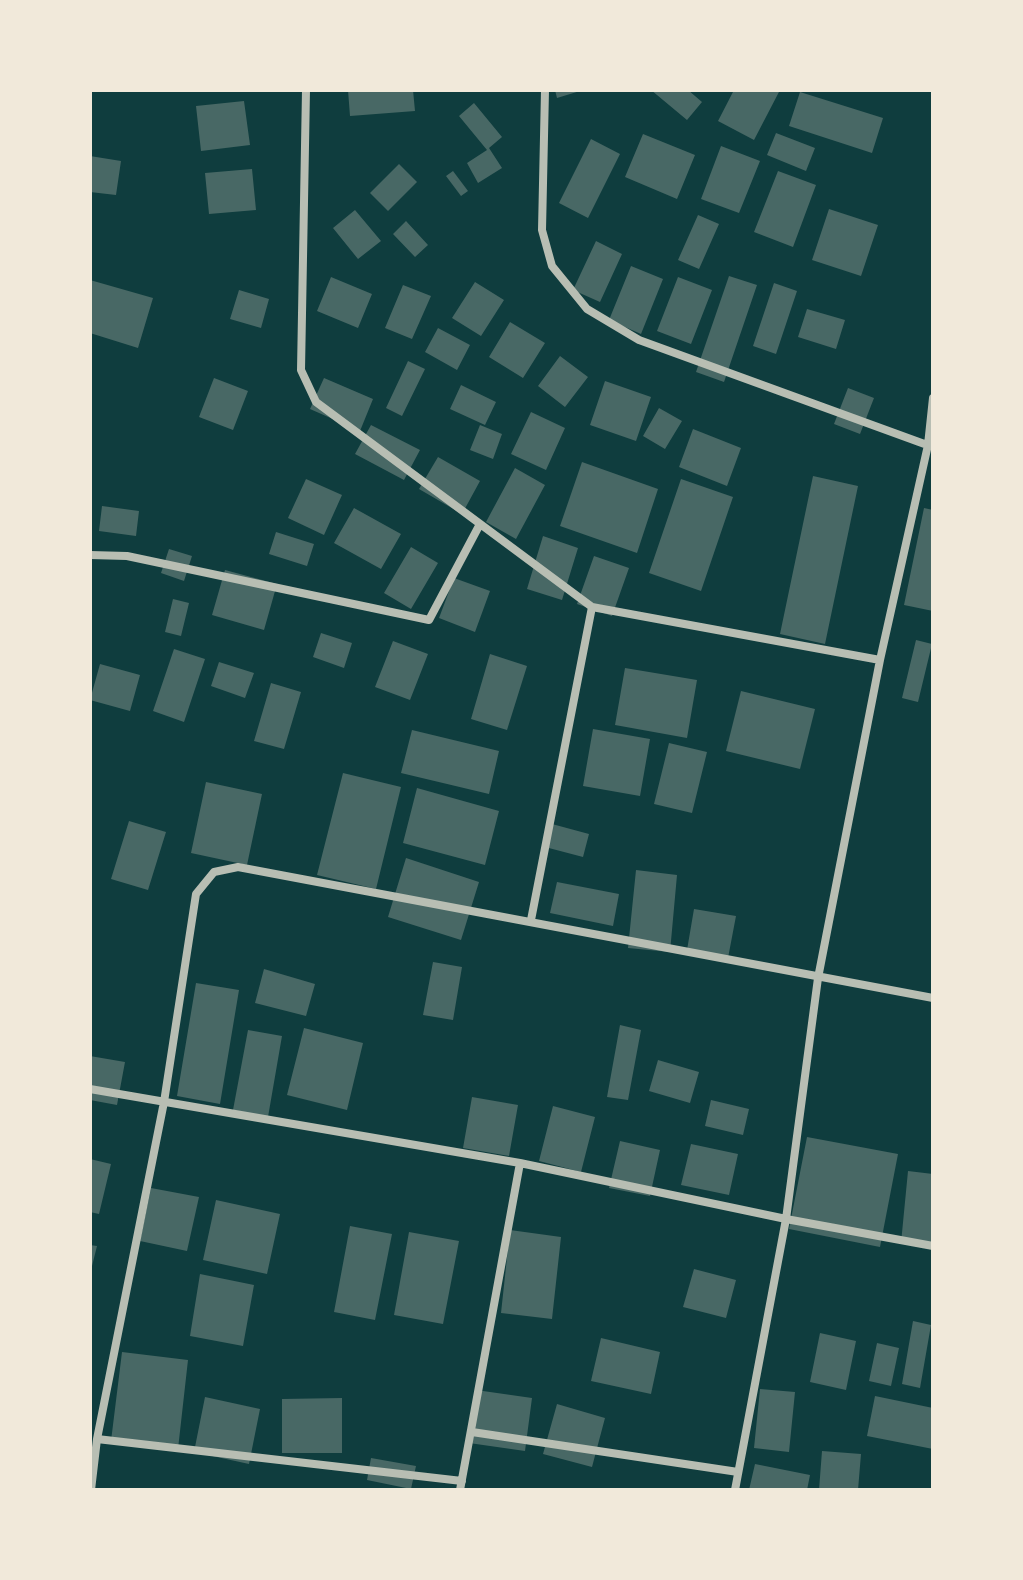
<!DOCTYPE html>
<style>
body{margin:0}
#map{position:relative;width:1023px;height:1580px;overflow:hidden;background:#0f3d3e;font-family:Overpass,sans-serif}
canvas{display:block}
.frame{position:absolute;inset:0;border:92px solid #f1e9da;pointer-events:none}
</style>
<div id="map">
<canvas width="1023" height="1580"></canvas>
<div class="frame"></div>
</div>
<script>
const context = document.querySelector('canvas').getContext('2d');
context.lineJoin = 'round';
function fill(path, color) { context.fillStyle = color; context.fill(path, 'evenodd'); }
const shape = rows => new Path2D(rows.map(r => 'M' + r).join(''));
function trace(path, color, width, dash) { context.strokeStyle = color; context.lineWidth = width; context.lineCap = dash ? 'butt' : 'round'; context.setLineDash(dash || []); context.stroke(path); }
fill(shape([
 [348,90,413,90,415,111,350,116],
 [555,90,580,90,580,91,557,98],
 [651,90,688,90,702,102,687,120],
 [734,90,780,90,754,140,718,121],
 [800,92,883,118,872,153,789,126],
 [244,101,250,145,201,151,196,106],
 [474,103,502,137,489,148,502,168,478,183,467,163,487,150,459,116],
 [776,133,815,148,806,171,767,155],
 [643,134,695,155,677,199,625,177],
 [591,139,620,154,588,218,559,203],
 [721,146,760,161,739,213,701,199],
 [90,156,121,161,116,195,90,192],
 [399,164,417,182,388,211,370,193],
 [252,169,256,210,209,214,205,173],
 [453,171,468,191,461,196,446,176],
 [778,171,816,185,793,247,754,232],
 [829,209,878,225,861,276,812,260],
 [355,210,381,241,358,259,333,228],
 [698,215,719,224,699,269,678,260],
 [406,221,428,245,415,257,393,234],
 [596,241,622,254,600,302,573,290],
 [631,266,663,279,641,334,609,320],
 [729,276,757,285,724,382,696,372],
 [331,277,372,294,358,328,317,311],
 [678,277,712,290,691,344,657,331],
 [90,280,153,298,138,348,90,333],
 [475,282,504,300,481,336,452,318],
 [774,283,797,291,776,354,753,346],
 [403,285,431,296,412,339,385,328],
 [239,290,269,299,261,328,230,319],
 [807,309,845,320,836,349,798,337],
 [510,322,545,343,523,378,489,357],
 [438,328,470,345,457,370,425,352],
 [560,356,588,377,565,407,538,386],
 [408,361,425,369,402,416,386,408],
 [214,378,248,391,233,430,199,417],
 [324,378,373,399,360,431,310,409],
 [605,381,651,397,636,441,590,425],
 [461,385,496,402,485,425,450,409],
 [848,388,874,398,860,434,834,424],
 [659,408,682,421,665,449,643,436],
 [531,412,565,428,546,470,511,454],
 [371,425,420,450,404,480,355,454],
 [480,425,502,434,493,459,470,450],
 [693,429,741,448,727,486,679,467],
 [438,457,480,481,462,514,419,489],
 [582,462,658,489,637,553,560,526],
 [515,468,545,485,516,539,486,522],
 [813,476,858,486,825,644,780,634],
 [306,479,342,495,324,535,288,518],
 [681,479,733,497,701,591,649,573],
 [102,506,139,511,136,536,99,531],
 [354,508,401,534,381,569,334,543],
 [924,508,933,510,933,611,904,605],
 [276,532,314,544,307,566,269,554],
 [543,536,578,548,562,600,527,589],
 [411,547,438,563,411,609,384,593],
 [169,549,192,556,184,581,161,573],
 [594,556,629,568,612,616,577,604],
 [225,570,277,584,264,630,212,615],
 [454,578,490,591,475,632,439,618],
 [173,599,189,603,181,636,165,632],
 [321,633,352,643,344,668,313,657],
 [916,640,932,644,918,702,902,698],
 [393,641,428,654,410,700,375,687],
 [174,649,205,659,184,722,153,711],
 [490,654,527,666,507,730,471,719],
 [219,662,254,673,245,698,211,686],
 [100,664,140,675,130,711,90,700],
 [625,668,697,680,687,738,615,725],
 [271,683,301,692,284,749,254,741],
 [741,691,815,709,800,769,726,751],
 [593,729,650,739,640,796,583,786],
 [412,730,499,751,489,794,401,773],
 [669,743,707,752,692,813,654,804],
 [343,773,401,787,376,889,317,875],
 [206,782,262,794,247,865,191,853],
 [417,788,499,811,485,865,403,843],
 [129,821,166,832,148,890,111,879],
 [552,824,589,834,583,857,545,847],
 [406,858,479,882,461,940,388,917],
 [636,870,677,875,670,952,628,948],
 [557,882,619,894,613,926,550,913],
 [694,909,736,916,728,958,687,950],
 [433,962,462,967,453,1020,423,1015],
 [264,969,315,984,306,1016,255,1003],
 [196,983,239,990,220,1104,177,1096],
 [620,1025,641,1030,628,1100,607,1097],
 [304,1028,363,1043,347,1110,287,1095],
 [248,1030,282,1036,268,1117,233,1110],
 [90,1056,125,1062,117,1105,90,1100],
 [658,1060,699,1072,690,1103,649,1091],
 [472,1097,518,1105,509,1156,463,1148],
 [711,1100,749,1109,743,1135,705,1126],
 [553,1106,595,1117,581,1172,539,1161],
 [807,1137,898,1154,880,1247,789,1229],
 [620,1141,660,1150,650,1196,609,1188],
 [691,1144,738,1154,729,1195,681,1185],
 [90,1159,111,1164,99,1214,90,1212],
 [908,1171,933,1174,933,1247,901,1243],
 [151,1188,199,1197,187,1251,140,1241],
 [216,1200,280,1214,267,1274,203,1260],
 [350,1226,392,1234,375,1320,334,1312],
 [510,1230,561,1237,552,1319,501,1313],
 [409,1232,459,1241,443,1324,394,1315],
 [90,1245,97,1246,91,1270,90,1270],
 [694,1269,736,1280,726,1318,683,1307],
 [200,1274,254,1285,243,1346,190,1336],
 [913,1321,931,1325,920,1388,902,1384],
 [820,1333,856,1341,846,1390,810,1382],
 [601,1338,660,1352,651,1394,591,1381],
 [877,1343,899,1348,891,1386,869,1381],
 [122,1352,188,1360,178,1449,111,1441],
 [760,1389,795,1392,789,1452,754,1448],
 [476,1390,532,1398,525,1451,469,1443],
 [875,1396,933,1408,933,1449,867,1436],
 [205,1397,260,1409,249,1464,194,1452],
 [342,1398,342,1453,282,1453,282,1399],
 [557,1404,605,1418,592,1467,543,1454],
 [822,1451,861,1454,858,1490,819,1490],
 [371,1458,416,1466,411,1489,367,1480],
 [755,1464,810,1475,807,1490,749,1490]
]), '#486865');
trace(shape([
 [306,90,301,370,316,402,592,607,880,660],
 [545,90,542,230,552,266,587,309,639,340,930,446],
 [90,555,127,556,429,620,480,524],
 [531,920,592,607],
 [90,1089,520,1163,786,1219,933,1246],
 [472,1432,738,1472],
 [97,1439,462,1481],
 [91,1490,97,1439,164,1102,196,894,214,872,238,867,933,998],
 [460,1490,520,1163],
 [735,1490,786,1219,818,978,880,660,928,445,933,398]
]), '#b8beb3', 8);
</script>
